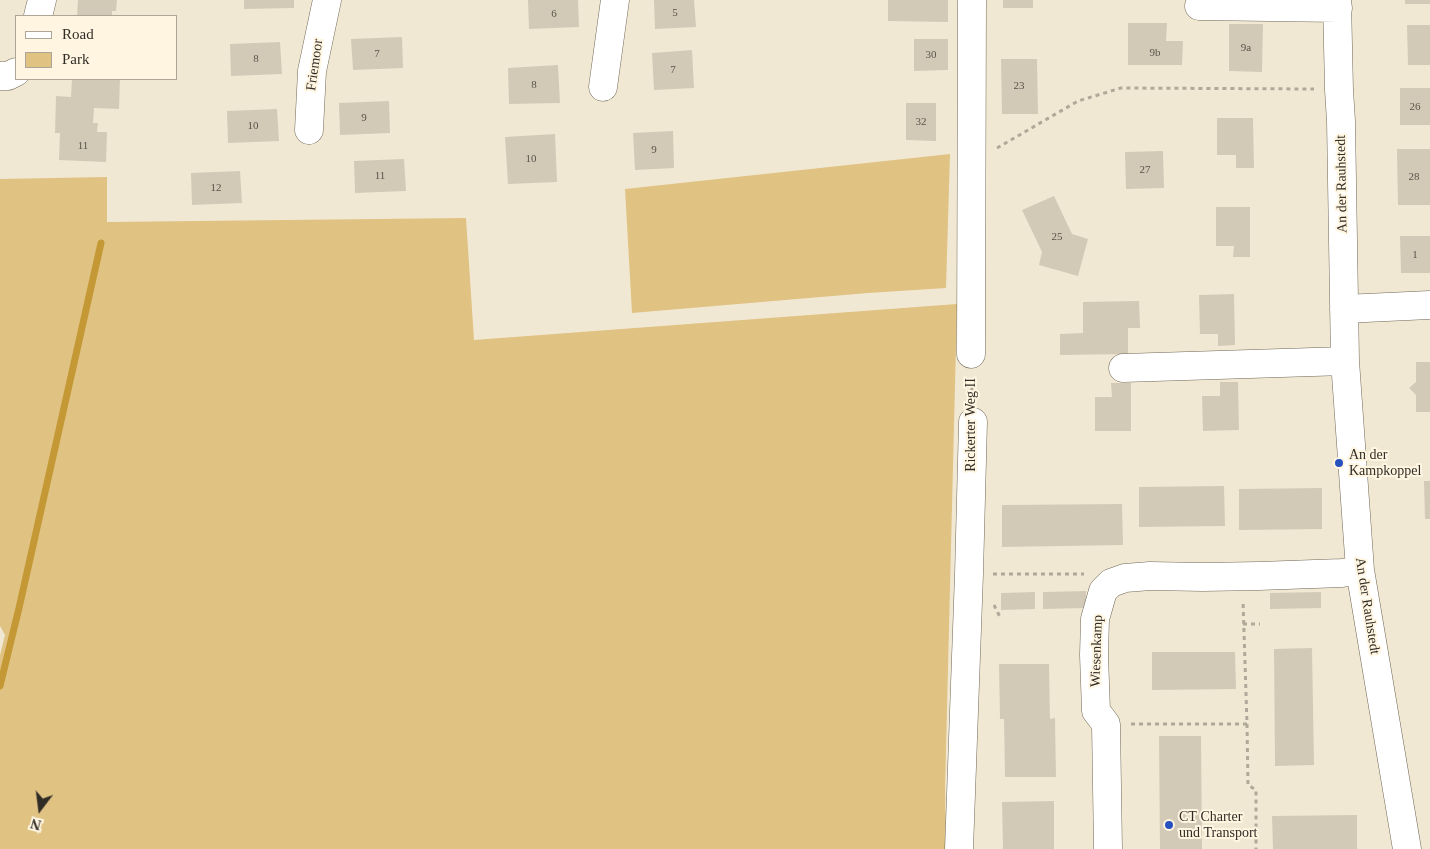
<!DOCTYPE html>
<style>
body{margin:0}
#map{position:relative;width:1430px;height:849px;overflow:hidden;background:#f1e8d4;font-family:"Times New Roman",serif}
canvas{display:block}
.legend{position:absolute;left:15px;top:15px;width:162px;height:65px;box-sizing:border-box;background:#fff5e1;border:1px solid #ada596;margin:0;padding:6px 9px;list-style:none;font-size:15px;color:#312d26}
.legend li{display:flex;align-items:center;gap:10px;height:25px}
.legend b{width:25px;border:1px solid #ada596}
.north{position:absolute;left:15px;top:784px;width:50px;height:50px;-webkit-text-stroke:4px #fff5e1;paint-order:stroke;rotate:195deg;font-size:14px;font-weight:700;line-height:20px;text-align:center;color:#312d26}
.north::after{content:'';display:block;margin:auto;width:18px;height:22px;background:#312d26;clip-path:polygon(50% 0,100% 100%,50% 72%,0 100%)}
</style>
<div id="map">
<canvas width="1430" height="849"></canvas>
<ul class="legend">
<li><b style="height:6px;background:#fff"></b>Road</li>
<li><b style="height:14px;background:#e0c283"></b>Park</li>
</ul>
<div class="north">N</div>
</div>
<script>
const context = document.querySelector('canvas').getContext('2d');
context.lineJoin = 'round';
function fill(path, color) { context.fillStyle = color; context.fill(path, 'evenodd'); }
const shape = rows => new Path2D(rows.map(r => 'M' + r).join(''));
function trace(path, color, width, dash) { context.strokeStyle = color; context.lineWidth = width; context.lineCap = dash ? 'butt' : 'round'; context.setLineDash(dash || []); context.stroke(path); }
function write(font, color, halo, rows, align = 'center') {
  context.font = font + ' "Times New Roman",serif'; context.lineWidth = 4; context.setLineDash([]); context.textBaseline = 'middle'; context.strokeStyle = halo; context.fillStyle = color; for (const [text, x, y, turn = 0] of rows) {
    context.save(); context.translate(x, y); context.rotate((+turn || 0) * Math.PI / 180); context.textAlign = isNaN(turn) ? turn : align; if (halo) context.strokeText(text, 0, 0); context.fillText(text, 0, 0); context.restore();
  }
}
fill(shape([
 [950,154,946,288,868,293,632,313,625,189],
 [107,177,107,222,466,218,474,340,957,304,945,790,946,849,0,849,0,655,5,635,0,626,0,179]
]), '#e0c283');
trace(shape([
 [0,686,19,608,101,243]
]), '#c49935', 7);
fill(shape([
 [78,0,117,0,116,11,112,11,112,16,77,16],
 [244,0,294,0,294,8,244,9],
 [528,0,578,0,579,27,529,29],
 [654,0,694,0,696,27,655,29],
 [888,0,948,0,948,22,888,21],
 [1003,0,1033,0,1033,8,1003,8],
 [1405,0,1430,0,1430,4,1405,4],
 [1128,23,1167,23,1166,41,1183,41,1182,65,1128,65],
 [1229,24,1263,24,1262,72,1229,71],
 [1407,25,1430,25,1430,65,1408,65],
 [402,37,403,68,353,70,351,39],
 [914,39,948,39,948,70,914,71],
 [280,42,282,74,231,76,230,44],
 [692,50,694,88,654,90,652,53],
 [1001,59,1037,59,1038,114,1002,114],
 [558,65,560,103,509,104,508,68],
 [72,79,120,79,119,109,94,108,93,123,98,123,97,132,107,132,106,162,59,160,60,133,55,133,56,96,71,97],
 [1400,88,1430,88,1430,125,1400,125],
 [389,101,390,133,340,135,339,103],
 [906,103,936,103,936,141,906,140],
 [277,109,279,141,228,143,227,111],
 [1217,118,1253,118,1254,168,1236,168,1236,155,1217,155],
 [673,131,674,168,635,170,633,133],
 [555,134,557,182,508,184,505,137],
 [1397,149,1430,149,1430,205,1398,205],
 [1163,151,1164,188,1126,189,1125,152],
 [404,159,406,191,355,193,354,161],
 [240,171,242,203,192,205,191,173],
 [1054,196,1072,234,1088,239,1078,276,1039,265,1042,252,1022,210],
 [1216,207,1250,207,1250,257,1233,257,1234,246,1216,246],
 [1400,236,1430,236,1430,273,1401,273],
 [1234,294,1235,345,1218,346,1218,334,1200,334,1199,295],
 [1139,301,1140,328,1128,328,1128,354,1060,355,1060,334,1083,333,1083,302],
 [1416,362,1430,362,1430,412,1416,412,1416,395,1409,388,1416,382],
 [1220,382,1238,382,1239,430,1203,431,1202,396,1220,396],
 [1111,383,1131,383,1131,431,1095,431,1095,397,1112,397],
 [1424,481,1430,481,1430,519,1425,519],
 [1224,486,1225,526,1139,527,1139,487],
 [1322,488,1322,529,1239,530,1239,489],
 [1122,504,1123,545,1002,547,1002,505],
 [1086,591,1086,608,1043,609,1043,592],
 [1035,592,1035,609,1001,610,1001,593],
 [1321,592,1321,608,1270,609,1270,593],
 [1312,648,1314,765,1275,766,1274,649],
 [1152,652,1235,652,1236,689,1152,690],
 [999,664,1049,664,1050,719,1055,718,1056,777,1005,777,1004,719,1000,719],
 [1159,736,1201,736,1202,849,1160,849],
 [1054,801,1054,849,1003,849,1002,802],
 [1357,815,1357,849,1273,849,1272,816]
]), '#d3c9b7');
const minor = shape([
 [1337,0,1339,90,1341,121,1345,361,1360,570,1407,849],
 [1199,6,1338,8],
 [38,16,42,0],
 [0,76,8,76,16,72],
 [603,87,615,0],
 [309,130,312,71,327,0],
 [1344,309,1430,305],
 [971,354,972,0],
 [1123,368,1345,361],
 [959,849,969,574,973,422],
 [1108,849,1106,724,1096,711,1094,655,1095,619,1103,591,1111,583,1125,578,1150,576,1203,577,1259,576,1342,573,1360,570]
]);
trace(minor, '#706757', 29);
trace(shape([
 [997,148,1078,101,1121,88,1314,89],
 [972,378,972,399],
 [993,574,1084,574],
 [994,605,1000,617],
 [1243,624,1260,624],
 [1131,724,1247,724,1243,601],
 [1247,724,1248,785,1256,790,1256,849]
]), '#b0a999', 3, [4, 4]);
trace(minor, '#fff', 28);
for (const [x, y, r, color] of [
 [1339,463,5,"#2851c0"],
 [1169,825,5,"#2851c0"]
]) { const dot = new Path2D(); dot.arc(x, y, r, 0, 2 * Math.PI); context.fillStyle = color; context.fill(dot); trace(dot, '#fff5e1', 2); }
write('11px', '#5a544a', null, [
 ["5",675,13],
 ["6",554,14],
 ["9a",1246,48],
 ["9b",1155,53],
 ["7",377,54],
 ["30",931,55],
 ["8",256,59],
 ["7",673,70],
 ["8",534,85],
 ["23",1019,86],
 ["26",1415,107],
 ["9",364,118],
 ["32",921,122],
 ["10",253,126],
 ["11",83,146],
 ["9",654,150],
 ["10",531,159],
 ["27",1145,170],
 ["11",380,176],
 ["28",1414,177],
 ["12",216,188],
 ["25",1057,237],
 ["1",1415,255]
]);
write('14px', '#312d26', '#fff5e1', [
 ["Friemoor",315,65,-82],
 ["An der Rauhstedt",1342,184,-91],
 ["Rickerter Weg II",971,425,-90],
 ["An der Rauhstedt",1367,606,81],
 ["Wiesenkamp",1097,651,-88]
]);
write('14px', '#312d26', '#fff5e1', [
 ["An der",1349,455],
 ["Kampkoppel",1349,471],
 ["CT Charter",1179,817],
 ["und Transport",1179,833]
], 'left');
</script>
